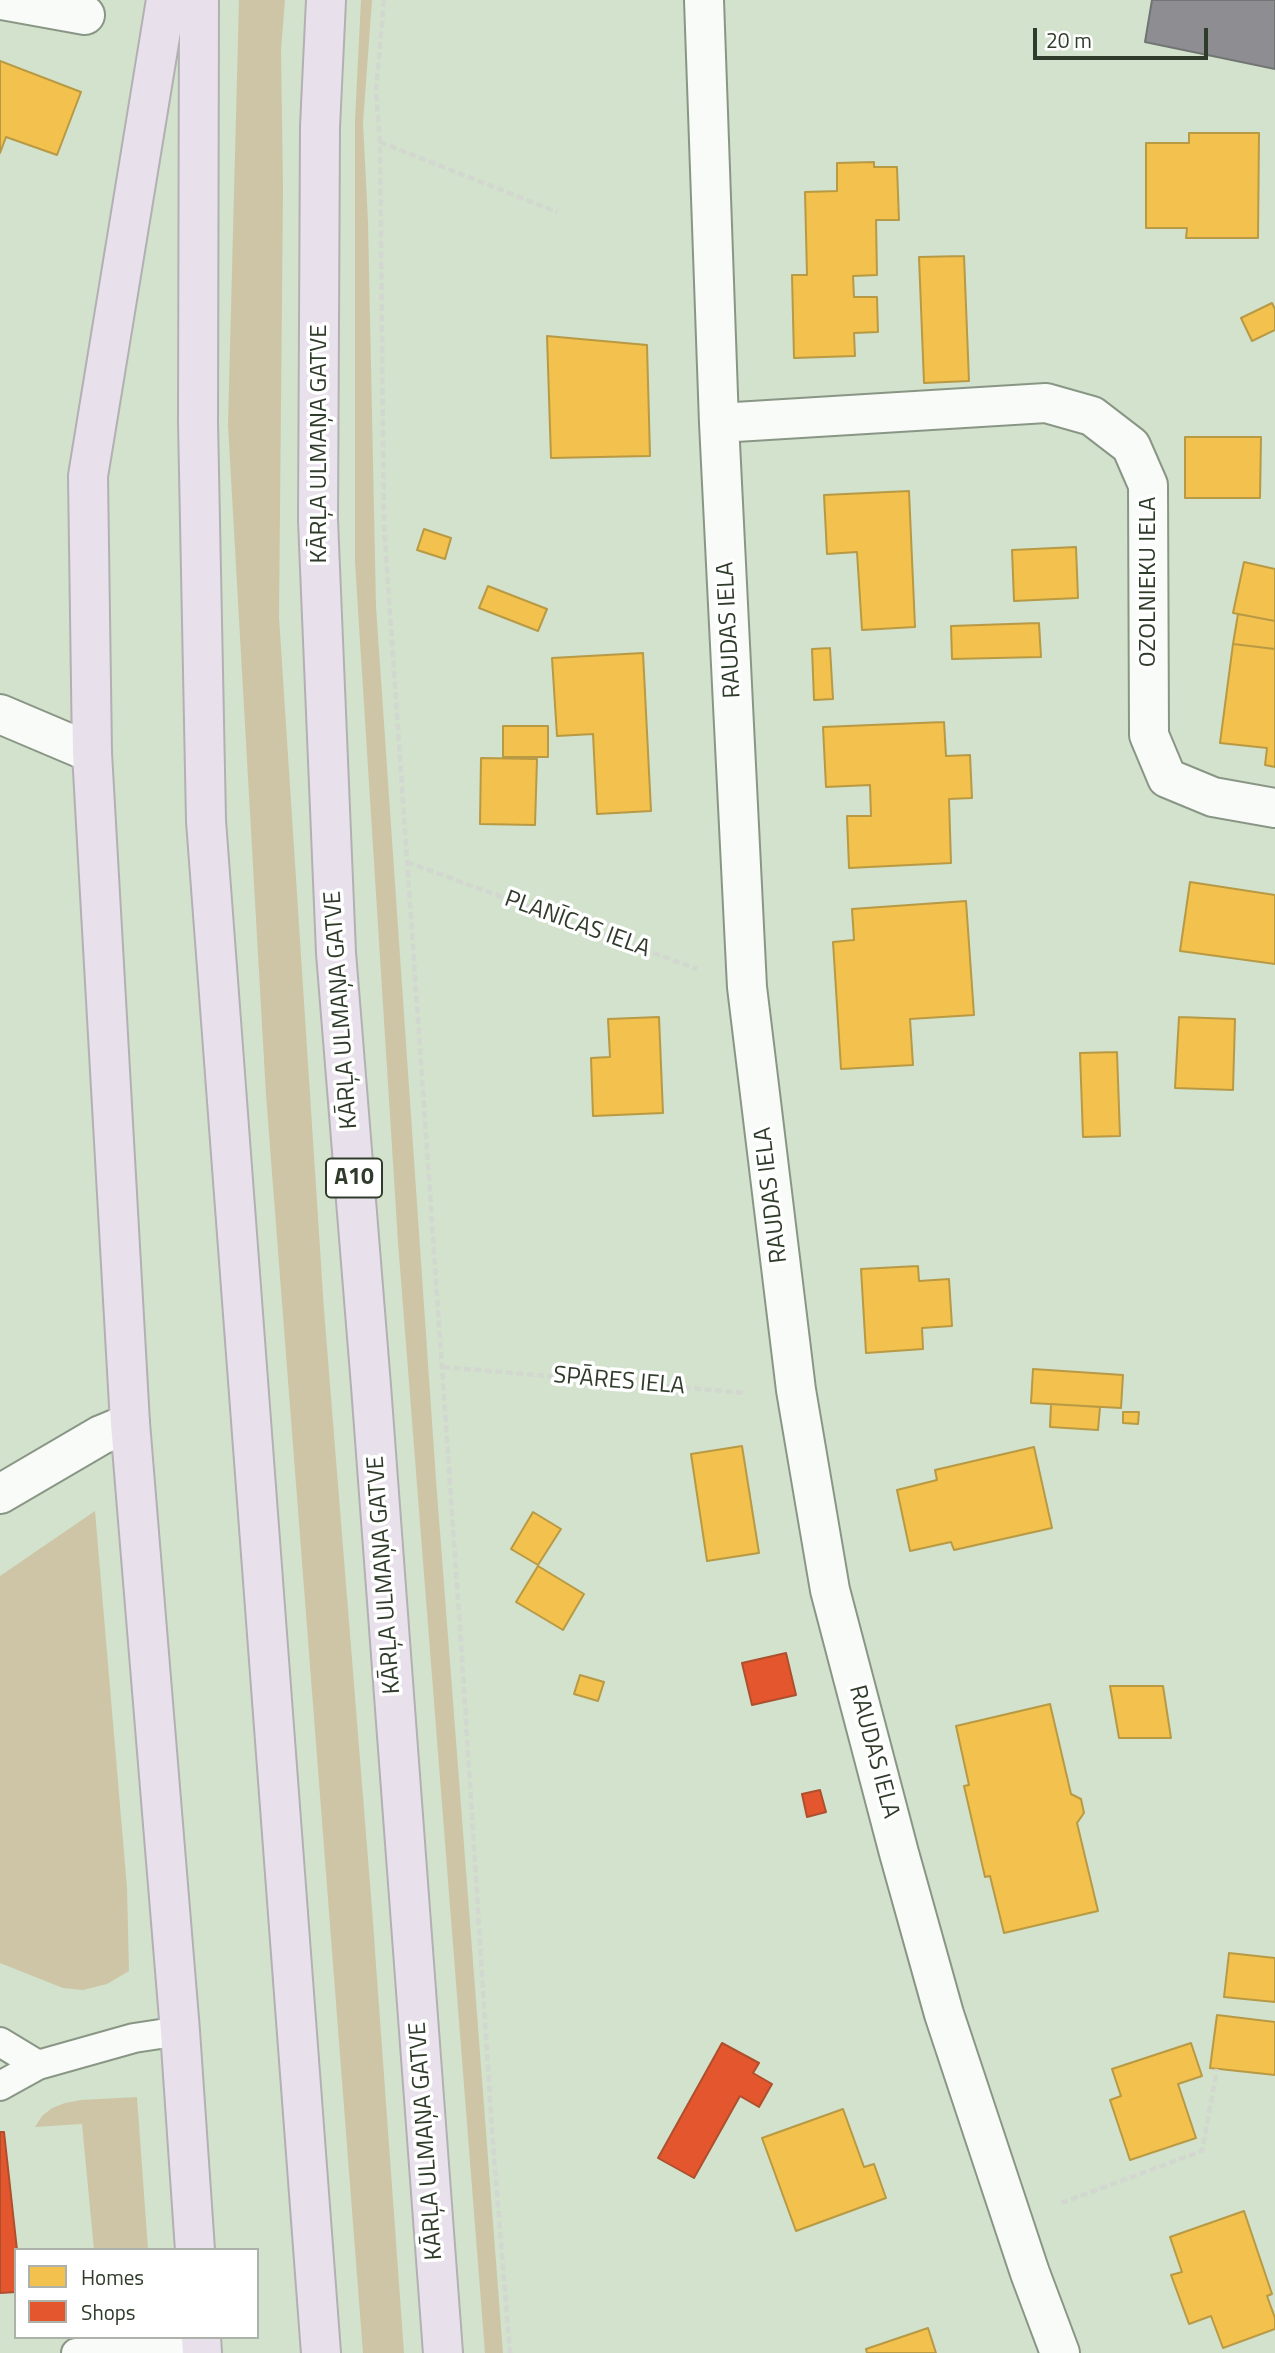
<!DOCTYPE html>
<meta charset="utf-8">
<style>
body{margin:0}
#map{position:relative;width:1275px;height:2353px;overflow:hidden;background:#d2e2cc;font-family:"Titillium Web",sans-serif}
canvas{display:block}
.legend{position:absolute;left:14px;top:2248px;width:245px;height:91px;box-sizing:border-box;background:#fff;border:2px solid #acb1aa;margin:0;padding:9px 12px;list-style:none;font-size:21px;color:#303c2b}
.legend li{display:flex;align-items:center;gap:14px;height:35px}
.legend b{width:35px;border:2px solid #acb1aa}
.scale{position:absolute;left:1033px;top:28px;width:175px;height:32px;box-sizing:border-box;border:4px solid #303c2b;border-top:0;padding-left:9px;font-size:21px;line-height:24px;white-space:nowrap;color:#303c2b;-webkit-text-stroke:5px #fff;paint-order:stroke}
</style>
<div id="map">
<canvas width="1275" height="2353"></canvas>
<ul class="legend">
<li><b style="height:19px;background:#f2c14e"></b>Homes</li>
<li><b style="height:19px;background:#e4572e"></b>Shops</li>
</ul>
<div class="scale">20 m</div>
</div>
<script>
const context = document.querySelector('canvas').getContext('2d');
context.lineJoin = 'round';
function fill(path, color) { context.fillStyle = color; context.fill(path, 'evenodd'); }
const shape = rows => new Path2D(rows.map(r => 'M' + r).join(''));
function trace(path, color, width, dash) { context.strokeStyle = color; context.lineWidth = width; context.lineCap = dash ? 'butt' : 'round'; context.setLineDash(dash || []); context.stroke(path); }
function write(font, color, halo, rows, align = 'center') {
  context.font = font + ' "Titillium Web",sans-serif'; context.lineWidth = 7; context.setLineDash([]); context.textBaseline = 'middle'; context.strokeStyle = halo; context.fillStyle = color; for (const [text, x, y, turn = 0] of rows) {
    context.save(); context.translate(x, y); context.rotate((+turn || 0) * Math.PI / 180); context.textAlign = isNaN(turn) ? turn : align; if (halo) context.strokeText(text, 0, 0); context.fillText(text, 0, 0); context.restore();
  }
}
fill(shape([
 [239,0,285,0,281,50,283,189,279,617,324,1310,372,1909,404,2353,363,2353,266,1095,228,425],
 [361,0,372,0,363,123,368,222,376,607,436,1480,503,2353,485,2353,398,1242,355,562,355,120],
 [95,1511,127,1888,129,1971,107,1984,83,1990,63,1988,0,1963,0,1576],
 [137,2097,148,2250,94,2250,82,2124,35,2127,42,2116,52,2108,65,2103,81,2100]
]), '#cec5a6');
const homes = shape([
 [0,61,81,92,57,155,6,137,0,153,0,61],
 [1189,133,1259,133,1258,238,1186,238,1187,228,1146,228,1146,143,1189,143,1189,133],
 [874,162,874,167,897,167,899,220,876,220,877,275,853,276,854,297,877,297,878,332,854,333,855,356,794,358,792,275,807,275,805,192,837,191,837,163,874,162],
 [964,256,969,381,924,383,919,257,964,256],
 [1272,303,1275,309,1275,330,1252,341,1241,318,1272,303],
 [547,336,647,345,650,456,551,458,547,336],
 [1185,437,1261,437,1260,498,1185,498,1185,437],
 [909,491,915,627,862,630,857,552,827,554,824,495,909,491],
 [424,529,451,538,445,559,417,550,424,529],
 [1076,547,1078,598,1014,601,1012,550,1076,547],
 [1244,562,1275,569,1275,621,1233,613,1244,562],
 [488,586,547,609,538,631,479,608,488,586],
 [1238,614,1275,621,1275,649,1233,644,1238,614],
 [1039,623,1041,657,952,659,951,626,1039,623],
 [1233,644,1275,649,1275,767,1265,765,1267,748,1220,743,1233,644],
 [830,648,833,699,814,700,812,649,830,648],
 [643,653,651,811,597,814,593,734,557,736,552,658,643,653],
 [944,722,946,756,970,755,972,798,949,799,951,863,849,868,847,816,871,816,870,785,826,787,823,727,944,722],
 [503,726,548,726,548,757,503,757,503,726],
 [481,758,537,759,535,825,480,824,481,758],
 [1190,882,1275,895,1275,964,1180,951,1190,882],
 [966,901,974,1015,910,1019,913,1065,841,1069,833,942,854,940,852,909,966,901],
 [659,1017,663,1113,593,1116,591,1058,610,1057,608,1019,659,1017],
 [1179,1017,1235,1019,1233,1090,1175,1088,1179,1017],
 [1117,1052,1120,1136,1083,1137,1080,1053,1117,1052],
 [918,1266,919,1281,949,1279,952,1326,922,1328,923,1349,866,1353,861,1269,918,1266],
 [1033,1369,1123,1375,1121,1408,1031,1403,1033,1369],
 [1051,1404,1100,1407,1098,1430,1050,1427,1051,1404],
 [1123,1412,1139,1412,1138,1424,1123,1423,1123,1412],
 [742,1446,759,1553,707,1561,691,1454,742,1446],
 [1034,1447,1052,1528,954,1550,951,1542,910,1551,897,1490,937,1480,935,1470,1034,1447],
 [533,1512,561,1529,538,1565,511,1549,533,1512],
 [538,1566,584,1594,563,1630,516,1602,538,1566],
 [580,1675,604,1682,598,1701,574,1694,580,1675],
 [1110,1686,1163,1686,1171,1738,1119,1738,1110,1686],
 [1050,1704,1071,1794,1081,1799,1084,1813,1077,1823,1098,1911,1004,1933,990,1876,985,1877,964,1786,969,1785,956,1726,1050,1704],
 [1229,1953,1275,1958,1275,2002,1224,1997,1229,1953],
 [1217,2015,1275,2022,1275,2075,1210,2068,1217,2015],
 [1191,2043,1202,2076,1178,2084,1196,2138,1130,2160,1110,2100,1121,2096,1112,2069,1191,2043],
 [843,2109,864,2167,874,2164,886,2198,796,2231,762,2138,843,2109],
 [1244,2211,1272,2294,1267,2296,1275,2318,1275,2329,1223,2348,1211,2316,1189,2324,1171,2275,1182,2272,1170,2237,1244,2211],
 [928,2328,936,2353,867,2353,866,2349,928,2328]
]);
fill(homes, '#f2c14e');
trace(homes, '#b89944', 2);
const shops = shape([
 [786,1653,796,1695,752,1705,742,1663,786,1653],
 [820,1790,826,1812,807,1817,802,1794,820,1790],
 [722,2043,759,2063,753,2073,772,2084,759,2107,740,2096,694,2178,658,2158,722,2043],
 [0,2132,4,2132,17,2250,16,2292,0,2293,0,2132]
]);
fill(shops, '#e4572e');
trace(shops, '#ae4f2d', 2);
const industry = shape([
 [1152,0,1275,0,1275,69,1145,42,1152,0]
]);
fill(industry, '#8d8d92');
trace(industry, '#717573', 2);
const lane = shape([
 [0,2042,38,2065,134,2038,180,2031],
 [0,2086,38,2065],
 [76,2353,201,2346]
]);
const street = shape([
 [2,0,85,15],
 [704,0,719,423,747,987,796,1390,830,1590,899,1853,944,2014,1030,2273,1060,2353],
 [719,423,1046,403,1092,416,1131,446,1148,485,1149,735,1167,778,1213,797,1275,808],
 [0,714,92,753],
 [0,1494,101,1435,130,1423]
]);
const highway = shape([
 [166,0,88,476,92,753,130,1423,180,2031,195,2250],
 [199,0,198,422,206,821,321,2353],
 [326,0,320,127,318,520,336,953,371,1386,443,2353],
 [201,2337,202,2353]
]);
trace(lane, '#8a9685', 32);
trace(street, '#8a9685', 42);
trace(highway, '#b3b0b3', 42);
trace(shape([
 [384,0,376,91,380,142,384,526,461,1643,492,2131,510,2353],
 [380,142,557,212],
 [407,862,697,969],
 [443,1367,747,1393],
 [1061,2203,1202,2151,1217,2069]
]), '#d2d7d0', 4.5, [7, 3.5]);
trace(lane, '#f8fbf7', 28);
trace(street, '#f8fbf7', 38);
trace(highway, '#e8e1eb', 38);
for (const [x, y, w] of [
 [354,1178,56]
]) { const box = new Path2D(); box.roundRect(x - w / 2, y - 19.5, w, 39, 5); context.fillStyle = '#fff'; context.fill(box); trace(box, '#303c2b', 2); }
write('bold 23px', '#303c2b', null, [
 ["A10",354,1178]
]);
write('24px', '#303c2b', '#fff', [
 ["KĀRĻA ULMAŅA GATVE",320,444,-90],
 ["OZOLNIEKU IELA",1149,582,-90],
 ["RAUDAS IELA",730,630,-93],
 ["PLANĪCAS IELA",577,925,20],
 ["KĀRĻA ULMAŅA GATVE",342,1010,-94],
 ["RAUDAS IELA",772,1195,-97],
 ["SPĀRES IELA",619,1382,5],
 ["KĀRĻA ULMAŅA GATVE",385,1575,-94],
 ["RAUDAS IELA",873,1752,75],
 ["KĀRĻA ULMAŅA GATVE",427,2141,-94]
]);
</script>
